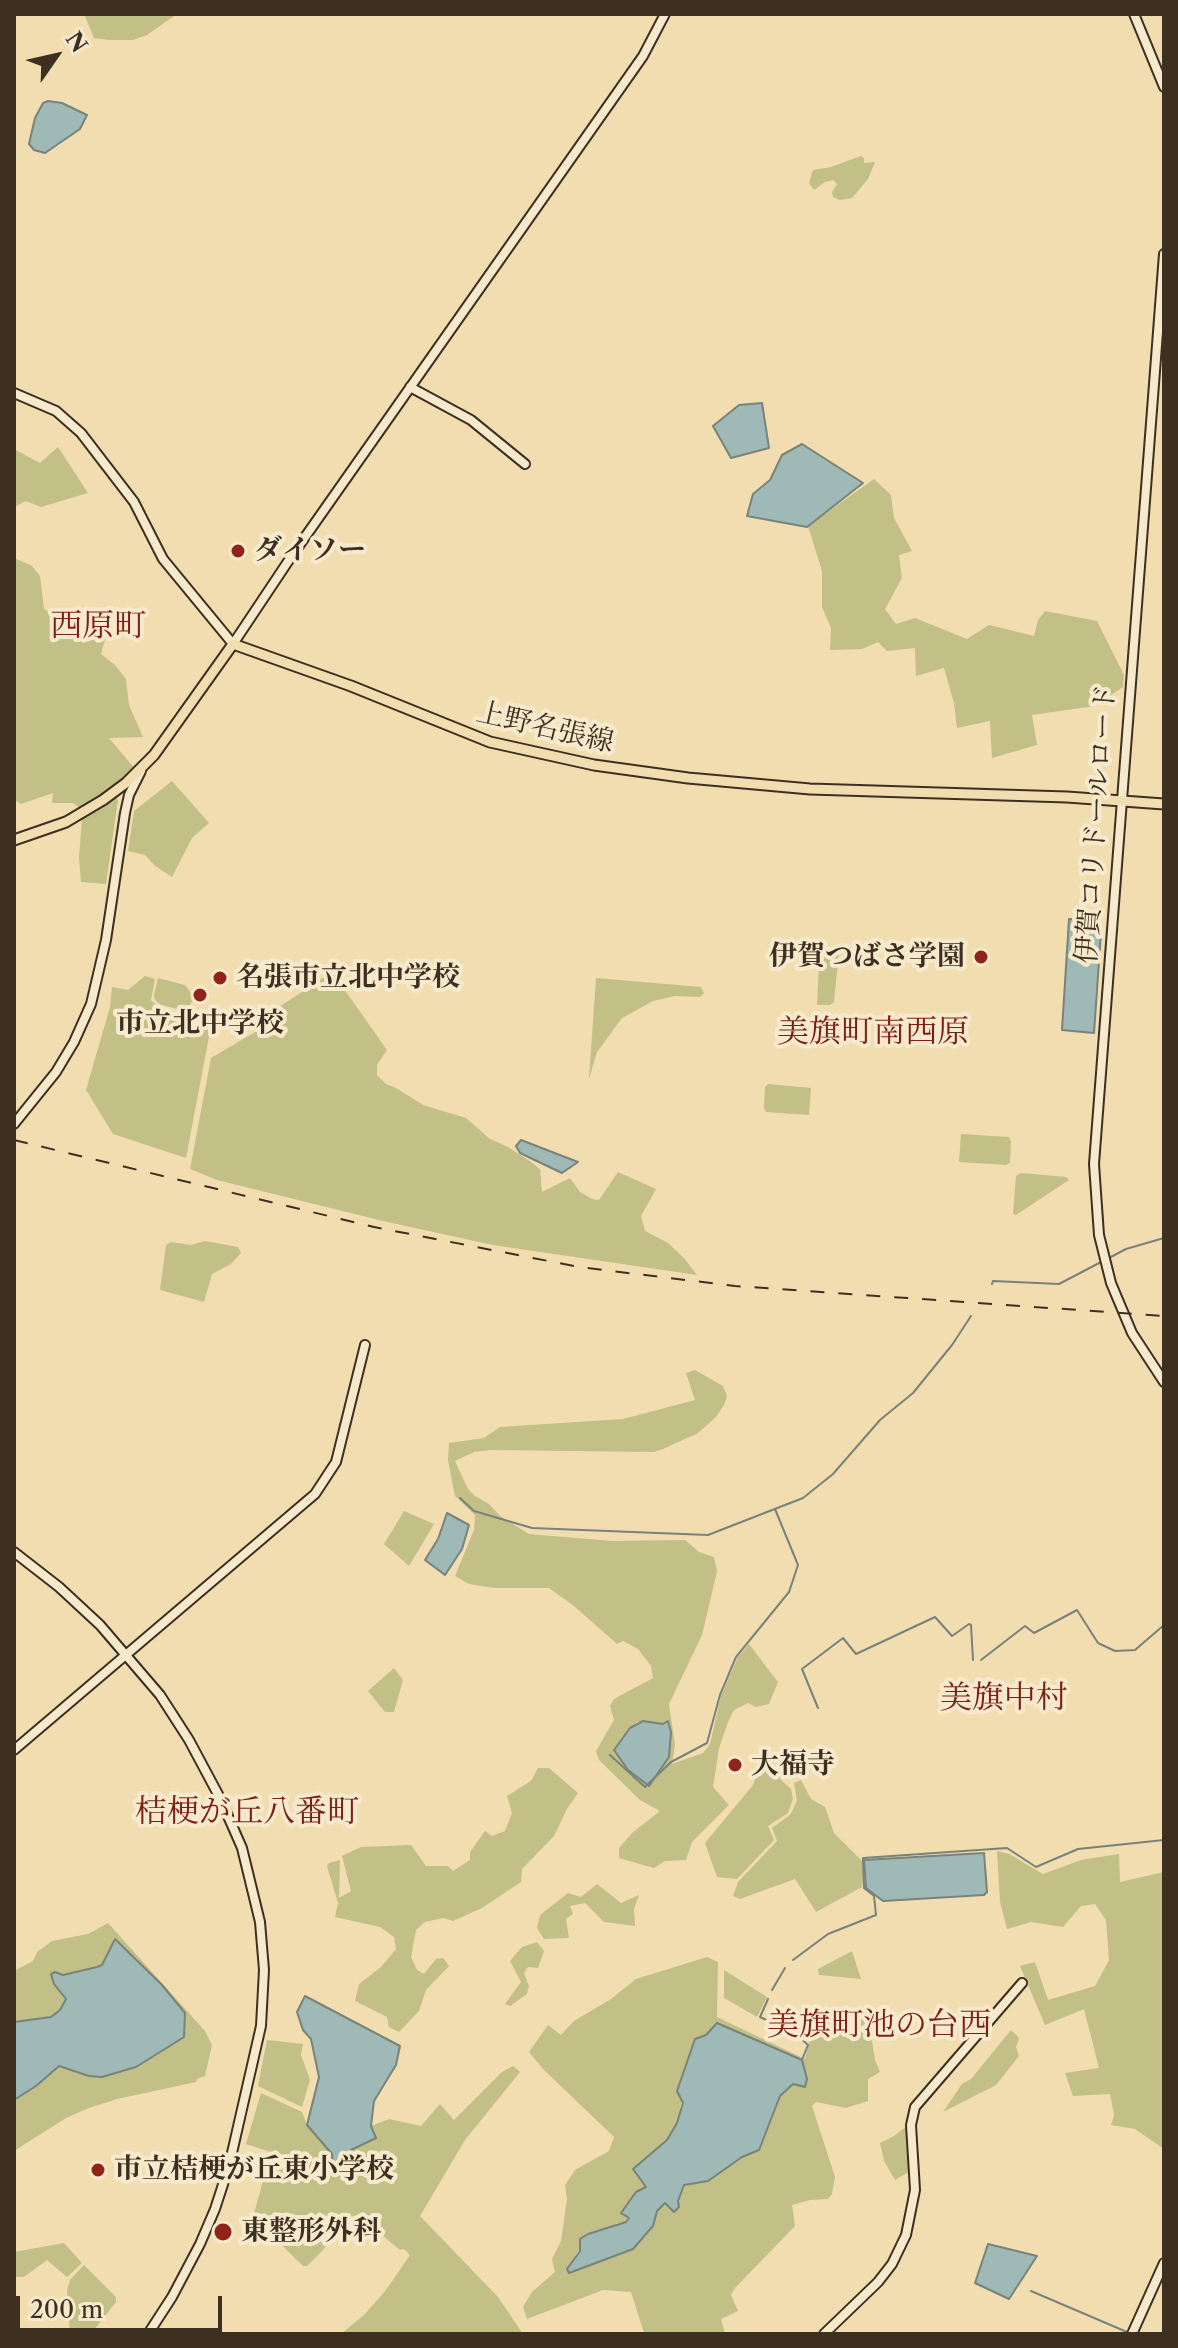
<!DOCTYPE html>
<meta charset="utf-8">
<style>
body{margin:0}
#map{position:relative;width:1178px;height:2348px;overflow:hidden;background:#f2ddb1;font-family:"Libre Caslon Text",serif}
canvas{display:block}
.frame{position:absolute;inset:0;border:16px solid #3d3021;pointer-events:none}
.north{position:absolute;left:16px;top:16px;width:80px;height:80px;-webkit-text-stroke:6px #f7e9cc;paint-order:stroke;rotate:56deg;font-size:22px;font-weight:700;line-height:32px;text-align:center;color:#3d3021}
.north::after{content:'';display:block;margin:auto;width:28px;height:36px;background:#3d3021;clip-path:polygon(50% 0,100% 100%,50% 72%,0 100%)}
.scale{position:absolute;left:16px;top:2296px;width:206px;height:36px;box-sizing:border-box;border:4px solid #3d3021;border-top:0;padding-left:10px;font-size:24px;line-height:28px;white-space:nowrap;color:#3d3021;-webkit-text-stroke:6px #f7e9cc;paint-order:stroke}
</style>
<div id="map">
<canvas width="1178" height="2348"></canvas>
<div class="frame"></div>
<div class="north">N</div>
<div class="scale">200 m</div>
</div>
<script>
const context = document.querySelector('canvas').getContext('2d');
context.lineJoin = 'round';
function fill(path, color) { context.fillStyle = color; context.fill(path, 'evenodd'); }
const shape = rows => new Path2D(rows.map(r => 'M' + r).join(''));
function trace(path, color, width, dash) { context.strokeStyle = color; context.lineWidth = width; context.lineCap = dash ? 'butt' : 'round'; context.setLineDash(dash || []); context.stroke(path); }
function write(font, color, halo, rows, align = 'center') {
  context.font = font + ' "Libre Caslon Text","Noto Serif JP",serif'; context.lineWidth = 8; context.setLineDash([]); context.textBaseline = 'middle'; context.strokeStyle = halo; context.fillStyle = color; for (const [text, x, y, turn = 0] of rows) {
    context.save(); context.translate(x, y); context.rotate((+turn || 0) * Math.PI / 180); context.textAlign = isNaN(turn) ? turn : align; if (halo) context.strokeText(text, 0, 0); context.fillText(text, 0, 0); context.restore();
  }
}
fill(shape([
 [84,14,177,14,147,35,133,40,109,40,94,38],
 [861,156,864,158,864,163,875,162,868,179,852,198,840,200,833,197,832,192,837,184,833,180,825,182,814,190,809,183,813,170,831,167],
 [58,447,88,493,41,507,26,501,14,507,14,449,40,463],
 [874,479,891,495,894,518,912,551,899,555,902,578,885,609,896,624,915,618,967,639,989,625,1034,636,1038,620,1045,611,1097,621,1124,675,1123,687,1095,706,1032,715,1037,745,992,758,990,721,957,728,954,703,944,668,916,676,915,648,887,651,878,642,862,649,830,650,831,628,822,607,822,571,808,526],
 [14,558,32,566,40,576,44,609,58,616,77,617,106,636,101,654,115,665,126,679,129,705,143,737,109,738,136,770,92,805,81,809,73,803,52,803,53,793,21,804,14,800],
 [172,781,209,823,192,838,172,877,155,866,145,855,128,851,134,811],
 [115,797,118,800,106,884,81,882,79,857,82,819],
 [808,951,839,952,834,1002,830,1005,817,1005,819,964,808,963],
 [332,972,387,1050,377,1065,377,1075,386,1084,396,1088,423,1105,466,1118,490,1139,508,1147,531,1162,540,1169,542,1192,570,1178,580,1192,592,1199,599,1200,618,1172,656,1189,641,1216,645,1231,668,1243,684,1258,697,1275,493,1245,383,1221,217,1180,190,1169,211,1058,255,1032,270,1013],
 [145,976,155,979,151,1000,158,1007,172,1013,203,1016,211,1026,186,1158,113,1134,86,1090,110,1007,112,987,128,990],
 [158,978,185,985,194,997,187,1011,161,1005,155,1000,154,995],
 [596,978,701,987,704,993,700,997,675,996,653,1001,622,1018,597,1052,589,1079],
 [768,1084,811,1088,809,1115,766,1112,764,1108,765,1087],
 [961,1134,1009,1137,1011,1141,1010,1163,1006,1165,959,1162],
 [1021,1173,1066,1177,1069,1180,1016,1215,1013,1214,1016,1176],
 [205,1241,238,1247,241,1253,231,1264,212,1274,204,1302,160,1290,166,1245,171,1242,191,1245],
 [695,1370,723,1386,727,1396,724,1405,716,1417,698,1433,663,1449,654,1452,490,1450,474,1452,455,1461,468,1489,475,1496,489,1504,500,1516,529,1534,612,1541,685,1540,699,1552,714,1557,717,1571,702,1635,669,1704,675,1745,672,1764,703,1753,710,1744,721,1696,738,1657,749,1644,778,1682,769,1704,756,1707,748,1703,734,1710,728,1722,719,1748,713,1787,729,1805,692,1842,686,1860,665,1861,654,1868,619,1858,619,1848,632,1833,660,1811,640,1800,599,1760,596,1751,614,1720,610,1706,614,1699,653,1678,651,1666,638,1649,623,1641,617,1644,574,1606,549,1588,494,1588,469,1584,455,1576,474,1530,475,1515,455,1496,448,1460,449,1443,484,1438,500,1427,623,1419,695,1400,686,1373],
 [668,1721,628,1770,614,1749,630,1728,637,1722,663,1724],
 [404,1511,434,1524,409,1566,384,1544],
 [394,1668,403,1680,394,1712,385,1712,368,1691],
 [773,1762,781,1780,791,1789,793,1799,788,1813,768,1826,774,1840,737,1879,717,1877,705,1843,753,1785,760,1765],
 [538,1768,549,1768,578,1793,567,1809,554,1836,522,1869,521,1882,482,1908,453,1921,443,1918,425,1922,416,1930,411,1957,417,1970,424,1974,436,1959,443,1958,449,1966,426,1990,419,2011,399,2032,389,2027,387,2017,355,2001,359,1984,381,1967,396,1949,394,1937,380,1927,335,1917,338,1903,327,1866,329,1863,340,1860,339,1898,351,1891,342,1856,361,1847,411,1845,426,1866,448,1866,453,1871,470,1860,470,1852,485,1831,492,1836,505,1831,512,1813,507,1796,531,1781],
 [801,1780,811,1799,825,1807,834,1833,864,1863,862,1887,816,1912,795,1879,740,1899,733,1896,738,1882,777,1841,772,1828,790,1815,797,1801,794,1783],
 [997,1851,1009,1854,1043,1874,1081,1860,1119,1854,1120,1882,1164,1872,1164,2149,1135,2129,1111,2125,1114,2115,1110,2094,1073,2096,1065,2073,1099,2068,1084,2009,1045,2025,1020,1966,1035,1962,1048,2000,1095,1986,1109,1960,1106,1920,1095,1904,1081,1906,1063,1927,1031,1922,1007,1929,1000,1902],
 [597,1884,621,1903,639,1895,634,1909,635,1926,604,1922,585,1903,570,1906,573,1914,566,1919,569,1938,544,1939,537,1928,540,1915,568,1893,581,1897],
 [108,1923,205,2031,212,2045,205,2076,197,2079,196,2082,117,2099,89,2108,66,2118,14,2151,14,1971,33,1961,37,1952,52,1941,88,1934],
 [537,1942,544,1951,538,1968,528,1967,524,1973,529,1986,527,1994,510,2006,505,2004,521,1982,510,1961,522,1947],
 [852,1951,861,1979,819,1975,818,1969],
 [707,1957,718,1962,717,2017,805,2059,809,2042,814,2038,815,2023,824,2021,838,2008,859,2012,869,2023,875,2060,880,2072,868,2079,868,2101,846,2108,816,2102,812,2106,835,2177,832,2194,828,2199,810,2200,792,2205,795,2226,735,2288,731,2295,738,2311,721,2319,725,2334,644,2333,631,2292,603,2290,527,2319,523,2307,532,2292,555,2272,552,2259,561,2241,567,2199,565,2185,575,2170,609,2151,614,2137,543,2069,529,2052,548,2025,561,2035,574,2021,611,1999,636,1979],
 [706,2035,805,2086,793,2084,780,2096,759,2150,742,2157,708,2181,684,2185,673,2212,666,2202,657,2211,652,2226,568,2268,588,2234,610,2229,617,2223,626,2222,629,2217,621,2213,636,2192,646,2187,644,2182,637,2176,636,2166,667,2140,677,2123,695,2039],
 [724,1970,767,1997,757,2017,724,1998],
 [1011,2030,1019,2038,1016,2047,1019,2056,996,2085,943,2112,962,2084,971,2079],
 [267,2040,303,2044,301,2055,310,2080,302,2107,258,2086],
 [513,2066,520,2072,465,2140,420,2216,498,2297,523,2334,341,2334,365,2314,386,2290,410,2255,404,2249,400,2250,358,2215,347,2218,323,2250,307,2266,303,2266,253,2217,271,2152,246,2144,261,2093,302,2112,307,2125,332,2154,333,2167,351,2150,375,2138,371,2126,389,2119,421,2126,440,2104,454,2120,502,2072],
 [907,2126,911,2168,907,2173,895,2180,884,2161,880,2143,894,2136],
 [64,2243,82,2263,67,2277,47,2260,24,2277,14,2277,14,2252],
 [84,2265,116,2297,116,2302,91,2334,70,2334,67,2290,70,2280]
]), '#c2bf87');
const water = shape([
 [48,101,62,103,87,115,80,129,45,153,34,150,29,144,35,118,43,103,48,101],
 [762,403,769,448,731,458,713,426,739,405,762,403],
 [802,444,863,483,807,527,747,516,753,494,770,480,782,455,802,444],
 [1069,919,1090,921,1090,930,1101,932,1094,1033,1062,1030,1069,919],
 [521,1140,578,1162,562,1173,520,1153,516,1146,521,1140],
 [447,1513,469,1525,462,1549,445,1575,425,1560,438,1539,447,1513],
 [643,1721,663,1724,668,1721,671,1732,669,1757,649,1786,628,1770,614,1750,630,1728,643,1721],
 [984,1853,987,1892,984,1895,883,1901,866,1888,864,1860,984,1853],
 [115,1939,162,1985,185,2013,184,2037,136,2067,102,2077,89,2076,59,2066,36,2086,14,2100,14,2022,51,2017,60,2010,66,1999,54,1984,51,1974,55,1972,63,1975,97,1967,102,1965,115,1939],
 [305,1996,400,2046,396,2065,374,2101,371,2126,376,2138,351,2150,351,2157,333,2168,332,2154,307,2125,319,2077,311,2039,303,2030,297,2012,305,1996],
 [717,2023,802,2060,807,2079,805,2087,793,2084,780,2096,759,2150,742,2157,708,2181,684,2185,678,2201,679,2207,674,2212,665,2203,657,2211,653,2226,633,2249,569,2273,567,2269,580,2251,580,2239,588,2234,626,2222,629,2218,621,2213,636,2192,646,2187,633,2169,667,2140,677,2123,683,2103,677,2091,695,2039,706,2035,717,2023],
 [988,2244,1037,2256,1009,2299,975,2283,988,2244]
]);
fill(water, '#9fbab6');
trace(water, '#78837a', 2);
trace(shape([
 [1109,1258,1126,1249,1164,1238],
 [992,1284,993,1281,1059,1284,1103,1261],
 [460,1498,474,1511,532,1528,708,1535,803,1498,833,1474,880,1420,913,1393,952,1345,971,1316],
 [981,1660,1025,1626,1034,1633,1077,1610,1098,1643,1115,1651,1135,1650,1164,1625],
 [818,1708,802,1669,843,1638,856,1654,935,1617,952,1636,969,1624,971,1625,973,1660],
 [610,1755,645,1787,671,1762,707,1743,720,1695,736,1657,789,1592,798,1565,775,1509],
 [793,1960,828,1934,876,1915,874,1896,864,1888,863,1858,1007,1848,1036,1867,1078,1849,1164,1840],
 [772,1990,785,1968],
 [768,1999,760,2017,796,2034,808,2045,802,2060],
 [1031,2291,1127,2332]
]), '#78837a', 2);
const secondary = shape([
 [1134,14,1164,87],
 [1164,254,1094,1164,1099,1235,1111,1283,1132,1333,1164,1382],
 [410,387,471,420,525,464],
 [14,393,56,411,81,433,134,502,163,559,233,644,291,557,643,56,665,14],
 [14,1124,56,1072,74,1042,91,1004,106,940,125,813,129,795,141,771],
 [14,1552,59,1587,100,1625,160,1695,189,1740,220,1798,242,1848,260,1922,264,1970,261,2026,229,2166,215,2209,200,2244,172,2297,148,2334],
 [14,1750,315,1494,336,1462,365,1345],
 [824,2334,878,2282,892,2264,906,2235,915,2190,911,2125,915,2107,1022,1983],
 [1132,2334,1164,2263]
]);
const primary = shape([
 [14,840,66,822,103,800,126,783,154,755,233,644,351,686,490,742,594,765,688,778,810,789,1067,797,1164,804]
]);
trace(secondary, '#3d3021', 12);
trace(primary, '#3d3021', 13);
trace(secondary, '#f7e9cc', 8);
trace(primary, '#f2ddb1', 9);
trace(shape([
 [14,1140,374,1227,579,1267,735,1286,1164,1316]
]), '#3d3021', 2, [14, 14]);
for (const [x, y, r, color] of [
 [238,551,8,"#8f2418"],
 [981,957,8,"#8f2418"],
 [220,978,8,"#8f2418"],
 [200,995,8,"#8f2418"],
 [735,1765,8,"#8f2418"],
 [98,2170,8,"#8f2418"],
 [223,2232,10,"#8f2418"]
]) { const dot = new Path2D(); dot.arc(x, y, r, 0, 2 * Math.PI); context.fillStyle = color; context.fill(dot); trace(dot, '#f7e9cc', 3); }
write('bold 28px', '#3d3021', '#f7e9cc', [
 ["ダイソー",254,551],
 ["伊賀つばさ学園",965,957,"right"],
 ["名張市立北中学校",236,978],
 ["市立北中学校",200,1024,"center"],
 ["大福寺",751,1765],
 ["市立桔梗が丘東小学校",114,2170],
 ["東整形外科",241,2232]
], 'left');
write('28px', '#3d3021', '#f7e9cc', [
 ["上野名張線",545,728,13],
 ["伊賀コリドールロード",1097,824,-86]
]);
write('32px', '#7a1f14', '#f7e9cc', [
 ["西原町",98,627],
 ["美旗町南西原",873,1033],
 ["美旗中村",1004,1699],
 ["桔梗が丘八番町",247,1813],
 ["美旗町池の台西",879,2026]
]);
</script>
